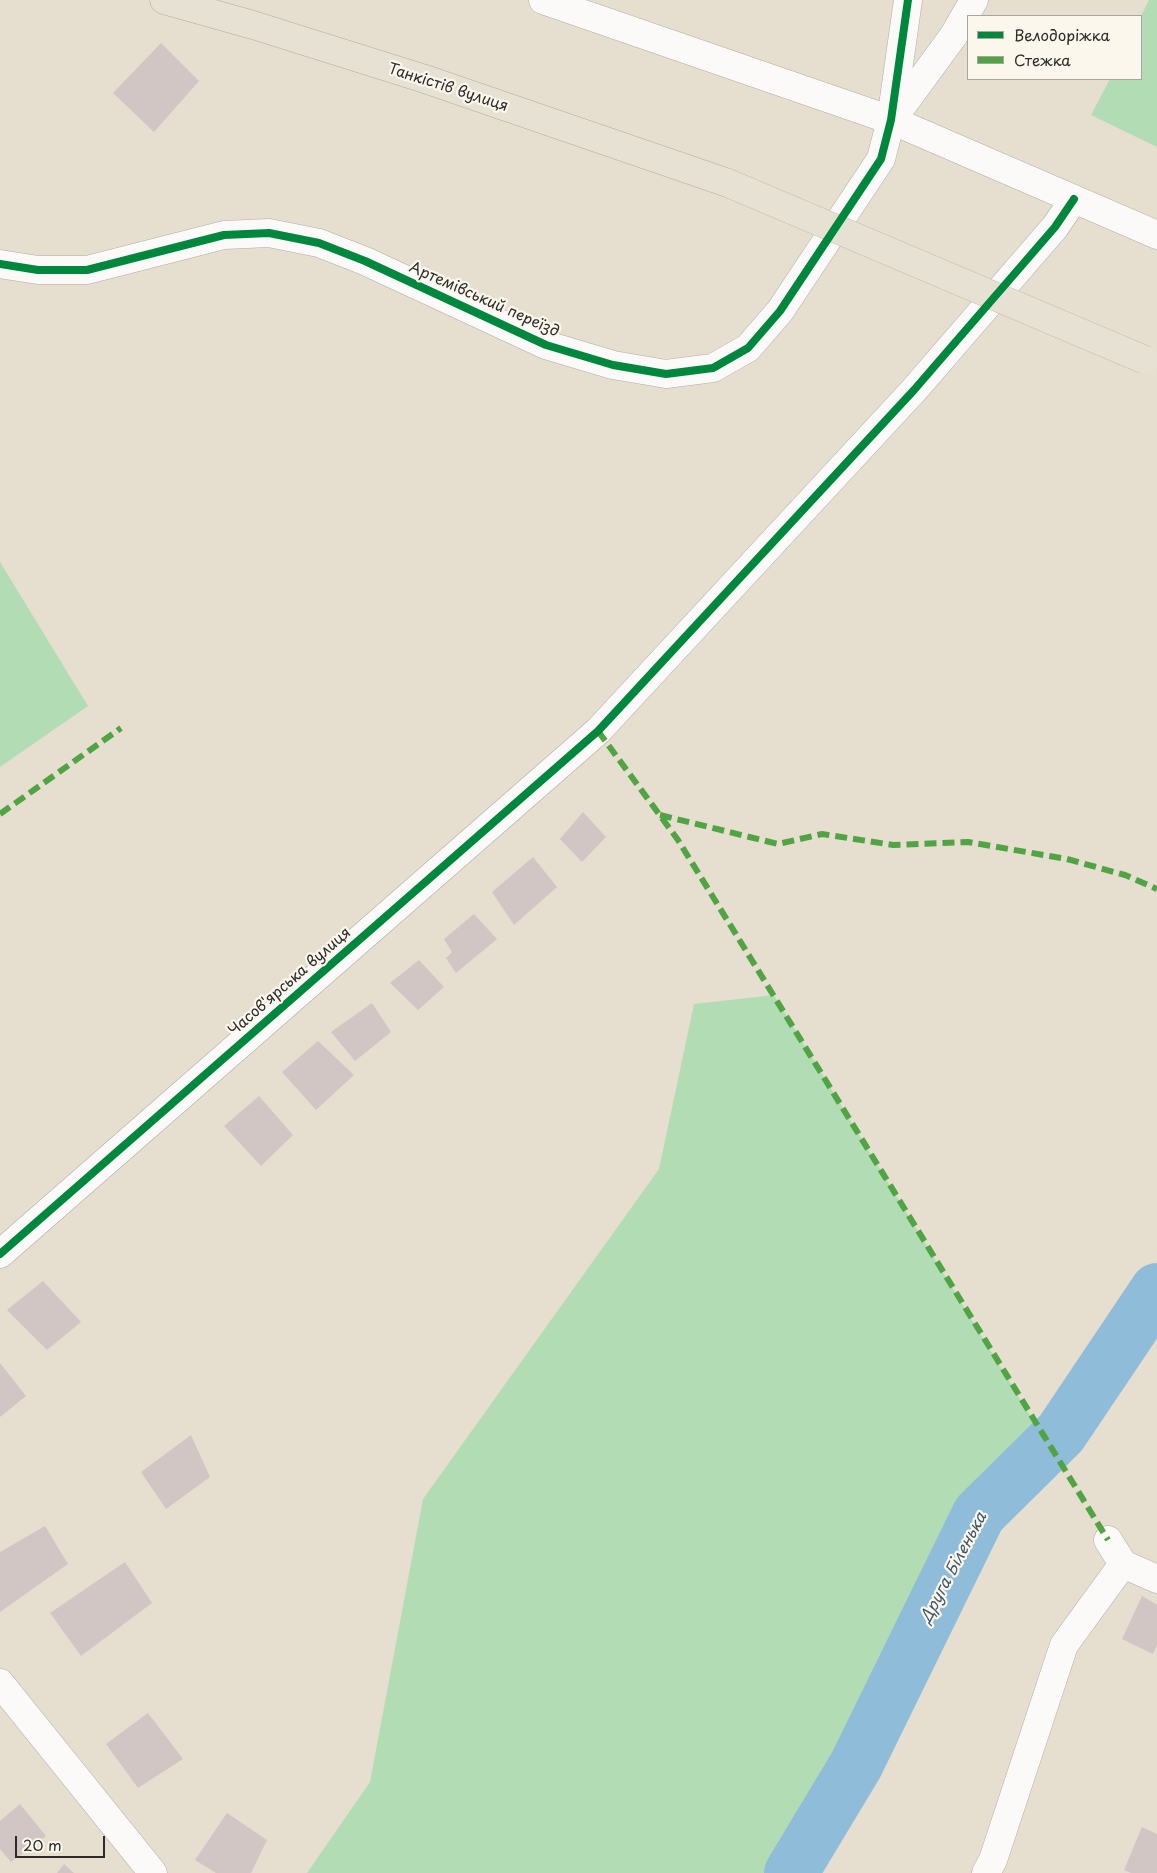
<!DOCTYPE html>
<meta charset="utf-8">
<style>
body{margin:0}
#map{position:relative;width:1157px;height:1873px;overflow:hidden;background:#e6dece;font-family:"Playpen Sans",sans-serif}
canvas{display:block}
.legend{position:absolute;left:967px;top:15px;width:175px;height:65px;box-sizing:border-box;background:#fbf7ec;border:1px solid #a8a59f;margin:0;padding:6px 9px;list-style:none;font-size:15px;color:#2b2b2b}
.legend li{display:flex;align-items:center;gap:10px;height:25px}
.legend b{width:25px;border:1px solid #a8a59f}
.scale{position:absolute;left:15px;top:1836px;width:90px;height:22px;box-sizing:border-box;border:2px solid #2b2b2b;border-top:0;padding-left:6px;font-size:15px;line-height:18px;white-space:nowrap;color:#2b2b2b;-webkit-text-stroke:4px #fbf7ec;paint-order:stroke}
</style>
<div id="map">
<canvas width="1157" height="1873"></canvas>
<ul class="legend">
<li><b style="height:6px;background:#00873e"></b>Велодоріжка</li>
<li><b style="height:6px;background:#51a443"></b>Стежка</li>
</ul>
<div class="scale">20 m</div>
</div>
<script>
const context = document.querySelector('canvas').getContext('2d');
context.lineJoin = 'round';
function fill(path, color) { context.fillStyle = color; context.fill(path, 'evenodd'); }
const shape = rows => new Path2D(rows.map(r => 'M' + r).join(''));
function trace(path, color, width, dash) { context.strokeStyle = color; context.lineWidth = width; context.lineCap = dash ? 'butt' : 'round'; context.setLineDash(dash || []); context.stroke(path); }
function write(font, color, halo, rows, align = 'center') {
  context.font = font + ' "Playpen Sans",sans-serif'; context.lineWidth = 4.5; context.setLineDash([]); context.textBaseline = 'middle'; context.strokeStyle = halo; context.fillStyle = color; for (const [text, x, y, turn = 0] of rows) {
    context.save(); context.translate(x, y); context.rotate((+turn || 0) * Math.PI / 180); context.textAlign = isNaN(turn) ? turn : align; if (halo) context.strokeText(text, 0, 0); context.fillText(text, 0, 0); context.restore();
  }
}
fill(shape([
 [1149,0,1157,0,1157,147,1091,115,1110,79,1141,79,1141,16],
 [0,562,88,706,0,767],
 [774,995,1048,1445,979,1514,856,1765,791,1873,307,1873,370,1782,423,1499,659,1169,694,1004]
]), '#b2ddb4');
trace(shape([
 [791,1873,856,1765,979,1514,1061,1433,1157,1290]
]), '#8ebcd9', 54);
fill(shape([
 [161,43,199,81,154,132,113,93],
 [583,812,606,837,582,862,560,839],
 [533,857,557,887,514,925,492,892],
 [474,914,497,939,456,973,446,958,452,952,444,939],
 [419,960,444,987,418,1010,390,983],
 [372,1003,391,1032,355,1061,331,1032],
 [318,1041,354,1075,316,1110,282,1072],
 [259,1096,293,1135,261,1166,224,1126],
 [43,1281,81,1322,47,1350,7,1310],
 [0,1363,26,1396,0,1417],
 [191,1435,210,1477,166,1509,141,1472],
 [45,1526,68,1564,0,1612,0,1552],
 [125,1562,152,1603,81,1656,50,1613],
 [1142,1596,1157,1605,1157,1645,1153,1654,1122,1639],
 [148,1713,183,1759,138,1788,106,1744],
 [20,1804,46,1836,11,1862,0,1849,0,1821],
 [227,1813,267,1840,251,1873,216,1873,195,1860],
 [1142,1827,1157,1834,1157,1873,1131,1873,1124,1870],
 [64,1864,74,1873,57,1873]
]), '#d2c6c4');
const minor = shape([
 [543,0,891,120,1157,235],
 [894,117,954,35,974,0],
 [0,264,38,270,87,270,224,235,269,233,319,243,365,261,546,345,613,365,666,374,713,368,748,348,780,311,881,159,891,120,908,0],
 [0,1254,598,731,914,390,1055,227,1074,199],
 [1108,1540,1123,1564],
 [1123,1564,1157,1579],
 [0,1683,153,1873],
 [986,1873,993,1860,1064,1645,1123,1564]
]);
const major = shape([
 [164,0,253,25,425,79,728,183]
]);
trace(minor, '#b2aca3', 29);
trace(major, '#b2aca3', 29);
trace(minor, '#fbfaf8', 28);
trace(major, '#e6e1d3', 28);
const majorBridge = shape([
 [728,183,1145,360]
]);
trace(majorBridge, '#b2aca3', 29, []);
trace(majorBridge, '#e6e1d3', 28);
trace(shape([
 [598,731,678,840,1108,1540],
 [0,814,121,728],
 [660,815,778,844,822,834,893,845,968,842,1067,859,1125,875,1157,889]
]), '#51a443', 6, [12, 6]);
trace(shape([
 [0,264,38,270,87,270,224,235,269,233,319,243,365,261,546,345,613,365,666,374,713,368,748,348,780,311,881,159,891,120,908,0],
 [0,1254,598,731,914,390,1055,227,1074,199]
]), '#00873e', 8);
write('15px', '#2b2b2b', '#fbf7ec', [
 ["Танкістів вулиця",448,88,18],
 ["Артемівський переїзд",484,300,24],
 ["Часов'ярська вулиця",290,982,-41]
]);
write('italic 16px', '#40586a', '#fbf7ec', [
 ["Друга Біленька",954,1568,-62]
]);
</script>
